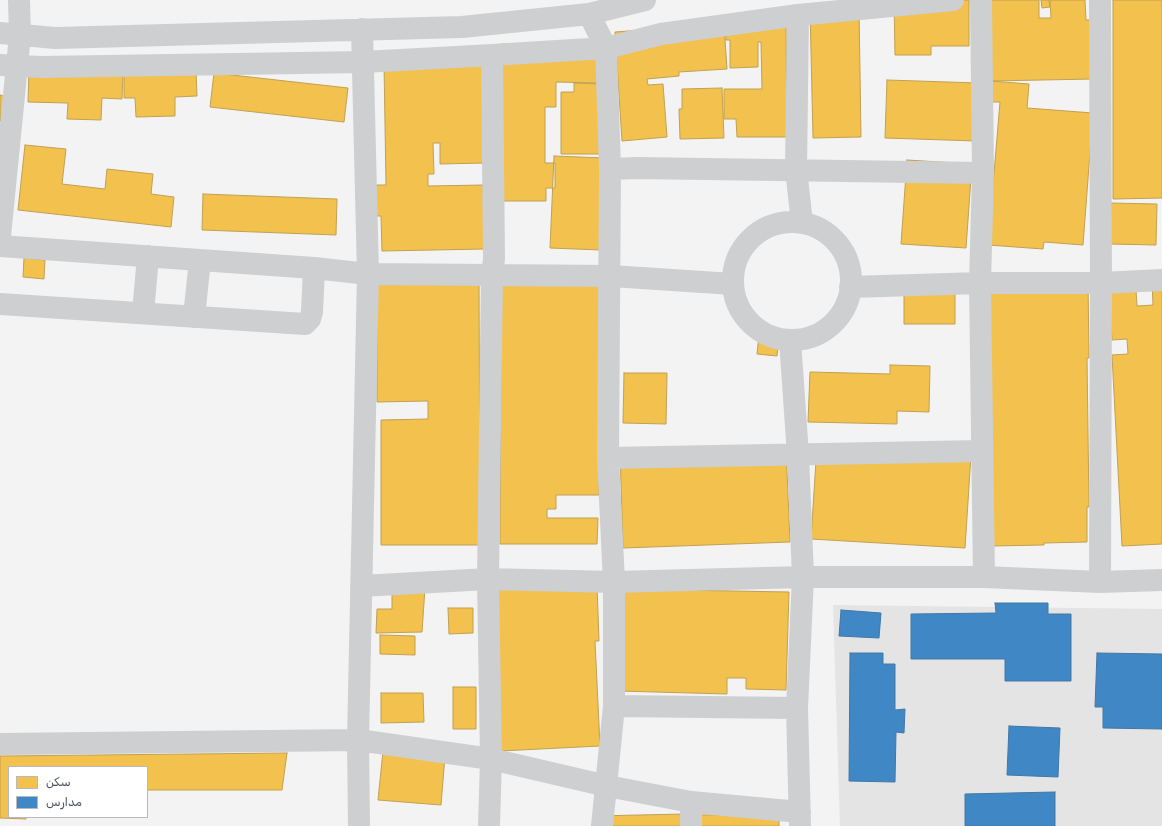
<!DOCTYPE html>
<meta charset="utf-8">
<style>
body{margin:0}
#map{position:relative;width:1162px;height:826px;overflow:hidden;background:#f3f3f3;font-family:Rubik,"Noto Sans Arabic",sans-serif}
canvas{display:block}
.legend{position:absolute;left:8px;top:766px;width:140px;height:52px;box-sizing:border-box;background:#fff;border:1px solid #b7bbbf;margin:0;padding:5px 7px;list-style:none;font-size:12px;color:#4a545f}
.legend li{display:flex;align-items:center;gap:8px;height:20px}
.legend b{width:20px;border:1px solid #b7bbbf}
</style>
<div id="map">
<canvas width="1162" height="826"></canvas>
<ul class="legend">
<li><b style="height:11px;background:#f2c14e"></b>سكن</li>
<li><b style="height:11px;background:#3f88c5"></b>مدارس</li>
</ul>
</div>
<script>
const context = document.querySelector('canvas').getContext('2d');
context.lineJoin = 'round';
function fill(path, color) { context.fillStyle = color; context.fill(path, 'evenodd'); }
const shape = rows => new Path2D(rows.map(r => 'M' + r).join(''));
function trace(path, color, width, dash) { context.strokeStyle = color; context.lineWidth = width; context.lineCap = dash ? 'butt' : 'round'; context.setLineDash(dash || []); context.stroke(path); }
fill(shape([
 [833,605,1162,609,1162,826,840,826]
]), '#e5e4e5');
const homes = shape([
 [894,0,969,0,969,46,931,46,931,55,895,55,894,0],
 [988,0,1039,0,1039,18,1051,18,1050,0,1085,0,1086,20,1091,20,1093,79,991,81,988,0],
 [1041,0,1049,0,1050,7,1042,8,1041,0],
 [1113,0,1162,0,1162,198,1113,199,1113,0],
 [859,7,861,137,813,138,810,8,859,7],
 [786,21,787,137,737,137,736,119,724,119,724,89,762,89,761,42,758,42,758,67,730,68,730,40,726,40,726,22,786,21],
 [724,24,727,69,679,72,679,76,647,79,648,85,663,84,667,137,622,141,615,32,724,24],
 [502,44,599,44,599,83,556,82,556,107,545,107,545,163,555,163,555,188,546,188,546,201,502,201,502,44],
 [483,61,485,163,440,164,440,143,433,143,434,174,428,174,428,186,483,185,485,249,382,251,381,216,373,216,372,185,386,185,384,63,483,61],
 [196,69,197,96,175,97,175,116,136,117,135,98,124,98,124,71,196,69],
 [29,70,123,73,122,99,102,98,101,120,67,119,68,103,28,102,29,70],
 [214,73,348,88,344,122,210,107,214,73],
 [887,80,978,83,976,141,885,138,887,80],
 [991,81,1029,84,1027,108,1093,113,1083,245,1044,242,1043,249,988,245,1000,102,990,102,991,81],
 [574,83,602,84,602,154,561,154,561,92,574,92,574,83],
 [722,88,724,138,680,139,679,109,682,109,682,89,722,88],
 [0,95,7,97,0,122,0,95],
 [25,145,66,149,62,184,105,189,107,169,153,174,151,194,174,197,171,227,18,210,25,145],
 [554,156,605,158,601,250,550,248,554,156],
 [907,160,972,164,966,248,901,244,907,160],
 [203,194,337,199,336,235,202,230,203,194],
 [1111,203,1157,204,1156,245,1110,244,1111,203],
 [24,258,45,260,44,279,23,277,24,258],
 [1088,278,1089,358,1087,358,1089,507,1087,507,1087,542,1044,543,1044,545,993,546,990,280,1088,278],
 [377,279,479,279,480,545,381,545,381,420,428,419,428,401,377,402,377,279],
 [499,279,600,279,599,495,556,495,556,509,547,509,547,518,598,518,597,544,500,544,501,328,499,279],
 [904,279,955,279,955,324,904,324,904,279],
 [1162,281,1162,544,1122,546,1112,355,1128,354,1127,339,1112,340,1109,291,1136,290,1137,306,1153,305,1152,282,1162,281],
 [759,335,779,337,777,356,757,354,759,335],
 [890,365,930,366,929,412,897,411,897,424,808,422,810,372,890,374,890,365],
 [624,373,667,373,666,424,623,423,624,373],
 [817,445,971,455,965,548,811,539,817,445],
 [786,446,790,542,623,548,620,452,786,446],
 [597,585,599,641,595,641,600,746,500,751,492,590,597,585],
 [392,586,425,588,422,632,376,633,377,609,392,609,392,586],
 [621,589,789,592,786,690,746,689,746,678,727,678,727,694,618,691,621,589],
 [448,608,473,608,473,633,449,634,448,608],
 [380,635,415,636,415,655,380,654,380,635],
 [453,687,476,687,476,729,453,729,453,687],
 [381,693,423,693,424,722,381,723,381,693],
 [383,751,445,756,441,805,378,800,383,751],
 [287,753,282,790,147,790,147,767,9,767,9,817,26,817,26,819,0,818,0,756,287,753],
 [684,814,684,826,594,826,594,816,684,814],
 [779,814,779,826,700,826,700,815,779,814]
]);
fill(homes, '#f2c14e');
trace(homes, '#c0a053', 1);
const schools = shape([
 [995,603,1048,603,1048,614,1071,614,1071,681,1005,681,1005,659,911,659,911,614,996,613,995,603],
 [841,610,881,613,879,638,839,636,841,610],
 [850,653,883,653,883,664,895,664,895,710,905,709,904,733,896,732,895,782,849,781,850,653],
 [1097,653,1162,654,1162,729,1103,728,1103,707,1095,707,1097,653],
 [1009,726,1060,728,1058,777,1007,775,1009,726],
 [1055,792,1055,826,965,826,965,794,1055,792]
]);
fill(schools, '#3f88c5');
trace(schools, '#4278a6', 1);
trace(shape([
 [981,0,983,173,980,283,984,577],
 [1100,0,1101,283,1100,582],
 [589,14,606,48,610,169],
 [798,15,796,169,802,223],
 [0,33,55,38,462,27,589,14,645,0],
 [0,65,41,67,364,62,492,55,606,48,661,34,798,15,953,0],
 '733 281a59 59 0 1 1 118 0a59 59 0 1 1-118 0Z',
 [0,236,20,35,19,0],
 [0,246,314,268,368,274,611,276,733,284],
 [850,287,980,283,1101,283,1162,280],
 [0,304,305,324,310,319,312,312,314,268],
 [143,313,148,256],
 [194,317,200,260],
 [790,340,798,455,803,577,797,708,800,826],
 [608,458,982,451],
 [361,586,488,579,614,582,803,577,984,577,1100,582,1162,580],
 [614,706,797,708],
 [0,744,358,740,491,759,607,786,691,802,800,812],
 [359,826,358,740,368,274,362,29],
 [489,826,491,759,488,579,492,275,494,259,492,55],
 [602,826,614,706,614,582,608,458,610,169,637,168,983,173],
 [691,826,691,802]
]), '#cdcfd1', 22);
</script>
